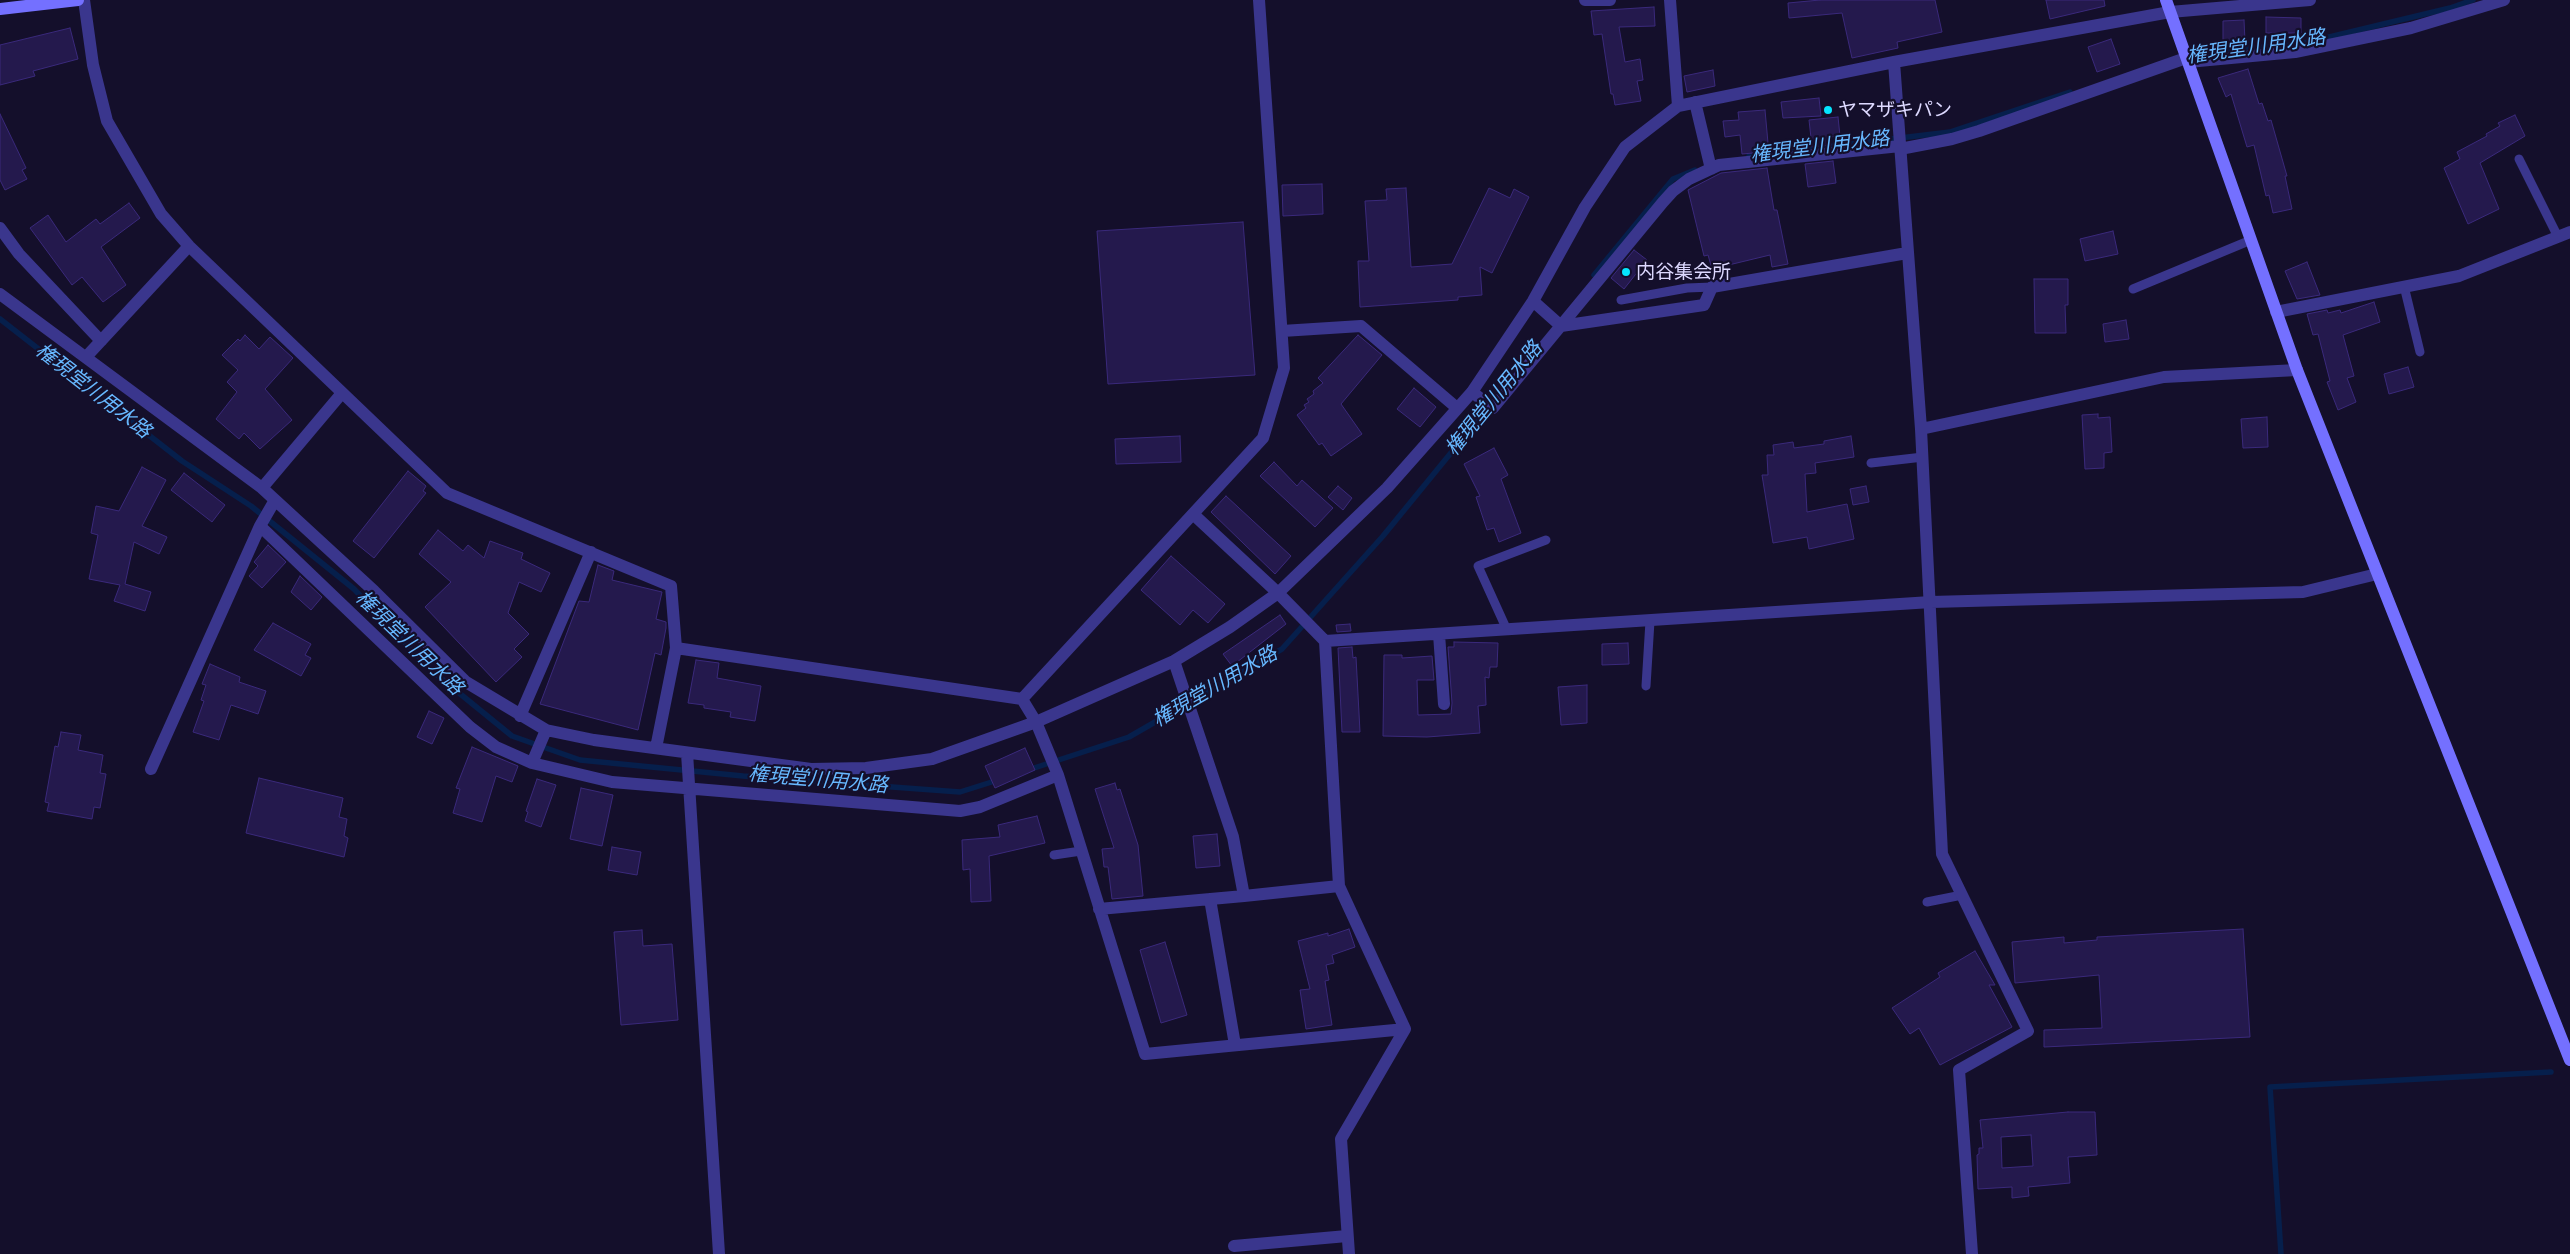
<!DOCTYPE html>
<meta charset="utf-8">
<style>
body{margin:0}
canvas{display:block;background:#140f2b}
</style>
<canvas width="2570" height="1254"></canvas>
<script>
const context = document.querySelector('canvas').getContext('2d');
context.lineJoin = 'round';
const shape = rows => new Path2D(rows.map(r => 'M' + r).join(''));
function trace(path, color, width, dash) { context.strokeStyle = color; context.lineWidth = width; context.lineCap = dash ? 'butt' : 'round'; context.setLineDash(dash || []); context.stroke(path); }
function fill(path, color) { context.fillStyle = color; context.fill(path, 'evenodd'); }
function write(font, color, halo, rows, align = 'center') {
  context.font = font + ' Cabin,"Noto Sans JP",sans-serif'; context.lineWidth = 4.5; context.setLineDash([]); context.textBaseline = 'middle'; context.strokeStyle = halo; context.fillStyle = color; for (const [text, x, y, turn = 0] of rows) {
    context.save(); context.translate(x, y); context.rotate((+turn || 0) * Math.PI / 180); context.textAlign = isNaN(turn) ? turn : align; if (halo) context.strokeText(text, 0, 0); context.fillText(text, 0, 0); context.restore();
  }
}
trace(shape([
 [2186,55,2197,51,2296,45,2450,8,2473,0],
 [1749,156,1950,132,2070,92],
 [1594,275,1673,179,1695,170],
 [0,319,182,461,251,506,354,589,432,671,512,736,580,760,743,776,960,792,998,780],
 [1028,770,1129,737,1282,649,1383,536,1490,405],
 [2281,1254,2270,1087,2551,1072]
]), '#061f4c', 5.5);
const building = shape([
 [1820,0,1935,0,1942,32,1897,42,1898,48,1852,58,1842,13,1789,18,1788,3,1820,0],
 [2046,0,2104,0,2105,6,2050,19,2046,0],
 [1654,7,1655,26,1619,27,1625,62,1640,59,1643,80,1637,81,1641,101,1615,105,1613,94,1611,94,1602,34,1594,35,1591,11,1654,7],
 [2266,17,2301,18,2301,33,2266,33,2266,17],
 [2244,20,2245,41,2223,42,2223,21,2244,20],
 [70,28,78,59,33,71,35,76,0,85,0,45,70,28],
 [2111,39,2120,64,2097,72,2088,47,2111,39],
 [2248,69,2259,104,2262,103,2268,121,2271,120,2287,176,2285,176,2292,209,2273,213,2269,195,2266,196,2254,145,2247,147,2231,94,2226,97,2218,78,2248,69],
 [1713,70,1715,86,1687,92,1684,76,1713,70],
 [1819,98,1821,116,1783,118,1781,102,1819,98],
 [1765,110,1768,143,1763,143,1764,152,1742,154,1740,135,1725,137,1723,121,1739,120,1738,112,1765,110],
 [0,114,26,168,22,170,27,179,5,190,0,180,0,114],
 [2515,115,2525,136,2480,163,2499,209,2468,224,2444,168,2460,159,2457,152,2487,136,2486,134,2500,126,2498,123,2515,115],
 [1838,117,1840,136,1830,137,1831,145,1812,147,1809,120,1838,117],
 [1833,161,1836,183,1808,187,1805,164,1833,161],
 [1767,168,1774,210,1777,210,1788,264,1772,267,1770,255,1712,269,1708,255,1704,256,1688,190,1721,173,1767,168],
 [1322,184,1323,214,1283,216,1282,185,1322,184],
 [1406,188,1411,267,1452,264,1489,188,1510,198,1514,189,1529,197,1492,273,1480,267,1482,295,1458,297,1458,300,1360,307,1358,261,1369,261,1365,201,1387,200,1386,189,1406,188],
 [129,203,140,218,101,247,126,285,103,302,82,277,72,285,30,228,48,215,66,242,96,219,100,224,129,203],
 [1243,222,1255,375,1108,384,1097,231,1243,222],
 [2113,231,2118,254,2085,261,2080,239,2113,231],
 [1634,250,1647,260,1624,289,1611,278,1634,250],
 [2307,262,2320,295,2297,299,2285,271,2307,262],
 [2034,279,2068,279,2068,305,2065,305,2066,333,2035,333,2034,279],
 [2374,302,2380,322,2343,335,2354,376,2347,378,2356,402,2338,410,2327,382,2330,381,2318,334,2313,335,2307,314,2327,310,2328,313,2340,310,2341,313,2374,302],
 [2126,320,2129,339,2105,342,2103,324,2126,320],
 [245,335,259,349,270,337,293,358,265,389,292,420,260,449,244,433,239,439,216,419,237,392,227,382,238,370,222,355,238,339,240,341,245,335],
 [1358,335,1382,355,1341,404,1362,434,1331,456,1322,443,1319,445,1297,415,1306,408,1304,405,1309,402,1307,399,1314,394,1313,391,1323,383,1318,378,1358,335],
 [2408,367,2414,387,2389,394,2384,374,2408,367],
 [1414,388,1436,407,1420,427,1397,409,1414,388],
 [2098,414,2098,418,2110,417,2112,452,2104,453,2104,468,2085,469,2082,415,2098,414],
 [2267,417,2268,447,2243,448,2241,419,2267,417],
 [1180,436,1181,462,1116,464,1115,439,1180,436],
 [1851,436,1854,457,1815,463,1816,473,1805,474,1807,512,1847,504,1854,539,1809,549,1807,537,1773,543,1762,475,1768,475,1767,455,1774,455,1773,445,1793,442,1794,448,1824,444,1824,441,1851,436],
 [1494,448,1508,475,1501,479,1521,533,1499,542,1494,528,1487,530,1476,497,1480,496,1464,464,1494,448],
 [1274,462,1297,486,1302,480,1333,508,1315,527,1260,476,1274,462],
 [142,467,166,480,142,526,167,537,159,554,134,542,125,584,151,592,145,611,114,601,120,585,89,579,98,535,91,533,96,506,119,511,142,467],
 [408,471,426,486,423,491,426,493,374,558,353,541,408,471],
 [184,473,225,505,212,522,171,490,184,473],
 [1338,486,1352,498,1343,510,1328,497,1338,486],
 [1866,486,1869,502,1853,505,1850,489,1866,486],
 [1226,496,1291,556,1275,574,1211,512,1226,496],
 [438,530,463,551,468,545,484,558,490,541,523,553,521,559,550,573,541,592,519,582,508,613,529,634,514,649,522,657,496,682,425,607,451,582,419,554,438,530],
 [268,545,286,562,262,588,249,576,258,566,254,562,268,545],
 [1171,556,1225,604,1208,623,1193,610,1180,625,1141,590,1171,556],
 [598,565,614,571,612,580,662,592,656,619,666,622,666,628,661,655,655,653,638,730,540,704,579,601,589,602,598,565],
 [300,576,322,597,311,610,291,592,300,576],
 [1280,615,1286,624,1232,666,1223,654,1280,615],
 [273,623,311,644,305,655,311,658,301,676,254,650,273,623],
 [1350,624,1351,631,1337,632,1336,625,1350,624],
 [1454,642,1498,643,1497,667,1490,667,1489,678,1485,677,1486,705,1478,706,1480,733,1427,737,1383,736,1384,655,1402,655,1402,658,1432,656,1434,680,1417,680,1418,715,1451,714,1452,703,1448,647,1454,647,1454,642],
 [1628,643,1629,664,1602,665,1602,644,1628,643],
 [1352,647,1353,658,1356,657,1360,732,1342,732,1338,648,1352,647],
 [696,660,719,663,717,678,761,686,755,721,730,717,731,712,704,708,704,705,688,703,696,660],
 [210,664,240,677,239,682,266,691,258,714,231,705,219,740,193,732,204,701,201,700,206,685,202,684,210,664],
 [1587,685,1587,723,1561,725,1558,687,1587,685],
 [429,711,444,718,432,744,417,737,429,711],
 [61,732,81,735,78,750,103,755,100,773,106,774,100,808,94,807,92,819,47,811,49,803,45,802,55,746,58,747,61,732],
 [472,747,518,766,512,782,496,776,482,822,453,813,460,789,456,788,472,747],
 [1025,748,1035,770,995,788,985,766,1025,748],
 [259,778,343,798,339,817,347,819,344,836,348,838,344,857,246,833,259,778],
 [537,779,556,785,541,827,525,821,528,812,526,811,537,779],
 [1115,783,1117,790,1120,789,1138,845,1143,896,1112,899,1108,867,1104,867,1102,849,1114,848,1095,789,1115,783],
 [581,788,613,795,602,846,570,839,581,788],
 [1037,816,1045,843,989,856,991,901,971,902,970,869,963,870,962,840,1000,837,998,825,1037,816],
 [1217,834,1220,866,1196,868,1193,836,1217,834],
 [612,847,641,852,637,875,608,870,612,847],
 [1349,929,1355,947,1332,955,1334,963,1326,965,1329,980,1325,981,1332,1025,1306,1029,1300,990,1310,989,1298,941,1328,933,1328,936,1349,929],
 [2243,929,2250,1037,2044,1047,2044,1030,2102,1028,2099,975,2015,983,2012,942,2064,937,2064,943,2097,940,2097,937,2243,929],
 [642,930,643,946,672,944,678,1020,621,1025,614,932,642,930],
 [1165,942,1187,1015,1161,1023,1140,950,1165,942],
 [1975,951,1995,985,1989,985,2012,1027,1940,1065,1919,1028,1910,1034,1892,1008,1940,977,1938,973,1975,951],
 [2068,1112,2095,1112,2097,1155,2068,1157,2070,1183,2028,1187,2029,1196,2012,1198,2012,1187,1978,1189,1977,1155,1979,1154,1979,1148,1983,1148,1980,1120,2068,1112],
 [2031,1135,2033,1166,2002,1168,2001,1137,2031,1135]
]);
fill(building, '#24194d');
trace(building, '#3a297b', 1);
trace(shape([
 [2519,159,2558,237],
 [2404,286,2420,352],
 [2133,289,2251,240],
 [1621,300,1687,288,1712,287],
 [1871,463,1923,457],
 [1507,630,1478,566,1546,540],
 [1646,686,1650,621],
 [1054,855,1081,851],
 [1927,902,1962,895]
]), '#3a368d', 9);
trace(shape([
 [84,0,93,65,107,121,161,214,189,246,447,493,671,586,676,648,656,748],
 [1585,0,1610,0],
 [1670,0,1678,106],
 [1894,62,1921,429,1942,854,2028,1031,1959,1070,1972,1254],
 [2188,62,2295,52,2411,28,2504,0],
 [1695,102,1711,169],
 [1900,149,1952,139,1979,131,2186,58],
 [0,228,19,254,101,341],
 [0,294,262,488,374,591,466,682,546,730,594,740,811,769,866,768,932,759,1036,722,1174,661,1230,627,1278,593,1387,488,1472,392,1533,301,1585,207,1625,147,1678,106,1894,62,2170,12,2310,0],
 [1533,301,1561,326,1704,305,1712,287,1907,253],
 [2276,312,2459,276,2570,232],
 [1282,331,1361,326,1457,408],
 [86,357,189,246],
 [1472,392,1493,408,1663,202,1673,191,1689,179,1719,165,1900,146],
 [1921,429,2164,377,2297,370],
 [262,488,342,393],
 [1193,514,1278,593,1325,641,1931,602,2303,592,2377,574],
 [260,526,470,727,496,747,532,763,612,782,960,811,980,807,1058,775],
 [1439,634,1444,704],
 [1325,641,1339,886],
 [676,648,1022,699,1263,438,1284,368,1259,0],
 [1174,661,1233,837,1244,896,1339,886,1405,1029,1341,1139,1349,1254],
 [1022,699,1036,722,1058,775,1145,1054,1405,1029],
 [520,716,591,552],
 [687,753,719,1254],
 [532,763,546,730],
 [151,769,260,526,275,500],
 [1210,899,1235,1045],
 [1099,909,1244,896],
 [1234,1246,1347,1236]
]), '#3a368d', 12);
trace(shape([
 [2166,0,2297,370,2570,1060],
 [0,9,78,0]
]), '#7470ff', 12);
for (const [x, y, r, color] of [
 [1828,110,5,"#05e5ff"],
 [1626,272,5,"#05e5ff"]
]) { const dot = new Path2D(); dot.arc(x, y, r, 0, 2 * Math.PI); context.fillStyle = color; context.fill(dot); trace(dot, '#140f2b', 2); }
write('19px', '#ddd9ff', '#140f2b', [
 ["ヤマザキパン",1838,110],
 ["内谷集会所",1636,272]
], 'left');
write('italic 20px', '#67b8ff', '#140f2b', [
 ["権現堂川用水路",2256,47,-8],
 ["権現堂川用水路",1820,147,-7],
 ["権現堂川用水路",93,391,38],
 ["権現堂川用水路",1494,399,-51],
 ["権現堂川用水路",409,643,44],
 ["権現堂川用水路",1215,687,-30],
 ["権現堂川用水路",818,780,5]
]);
</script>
